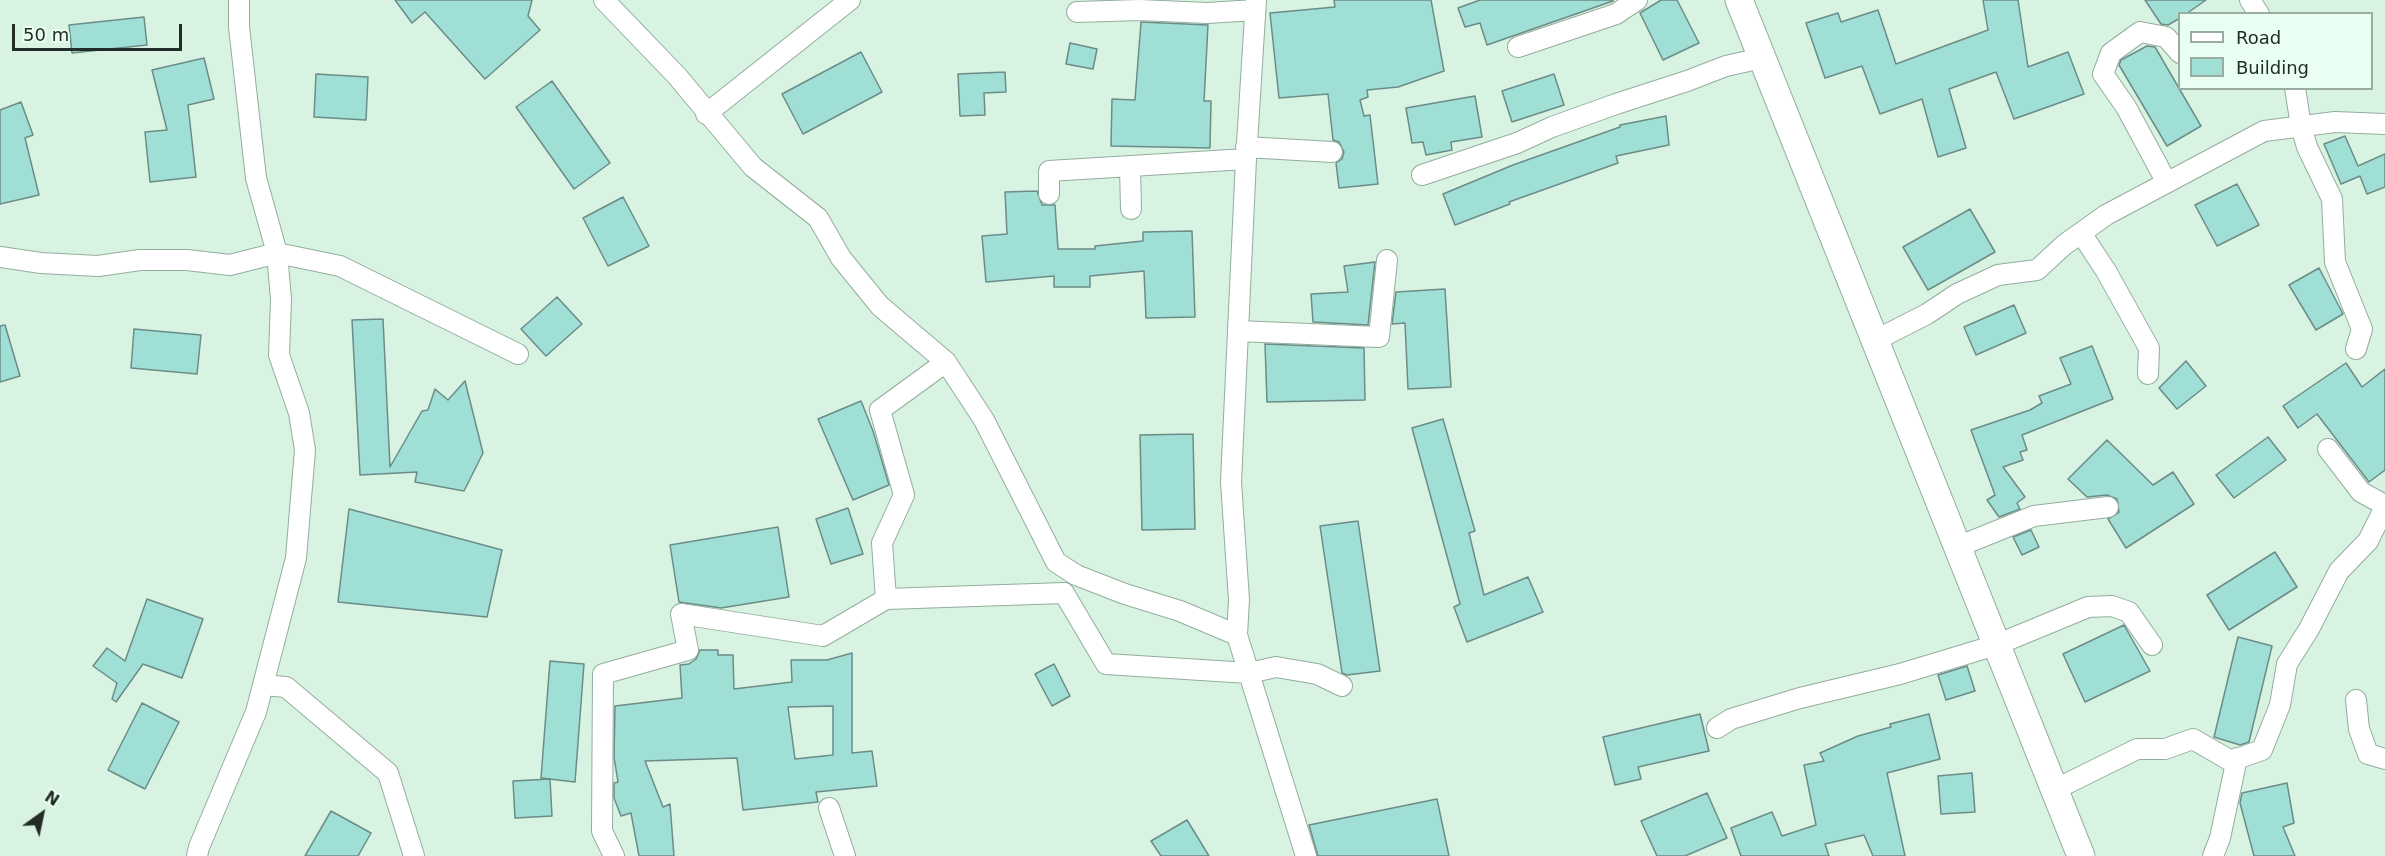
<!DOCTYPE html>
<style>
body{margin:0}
#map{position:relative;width:2385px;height:856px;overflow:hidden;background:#d8f3e2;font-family:"DejaVu Sans",sans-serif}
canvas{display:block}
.legend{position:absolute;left:2178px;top:12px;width:195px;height:78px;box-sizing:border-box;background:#e9fff1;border:2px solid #9aaba0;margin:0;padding:8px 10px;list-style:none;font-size:18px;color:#232d27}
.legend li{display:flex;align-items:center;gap:12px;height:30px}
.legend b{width:30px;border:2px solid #9aaba0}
.north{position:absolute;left:12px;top:784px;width:60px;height:60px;-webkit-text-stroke:4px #e9fff1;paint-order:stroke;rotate:33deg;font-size:16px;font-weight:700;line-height:24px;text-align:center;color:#232d27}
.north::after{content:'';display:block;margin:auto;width:21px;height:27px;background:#232d27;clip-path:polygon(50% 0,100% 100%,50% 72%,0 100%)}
.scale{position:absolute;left:12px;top:24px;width:170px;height:27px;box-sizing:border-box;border:3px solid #232d27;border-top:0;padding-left:8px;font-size:18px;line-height:21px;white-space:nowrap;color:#232d27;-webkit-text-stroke:4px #e9fff1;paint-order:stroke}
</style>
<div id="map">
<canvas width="2385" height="856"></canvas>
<ul class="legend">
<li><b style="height:8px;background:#fff"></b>Road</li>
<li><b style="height:16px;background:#9fdfd6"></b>Building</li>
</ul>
<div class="north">N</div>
<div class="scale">50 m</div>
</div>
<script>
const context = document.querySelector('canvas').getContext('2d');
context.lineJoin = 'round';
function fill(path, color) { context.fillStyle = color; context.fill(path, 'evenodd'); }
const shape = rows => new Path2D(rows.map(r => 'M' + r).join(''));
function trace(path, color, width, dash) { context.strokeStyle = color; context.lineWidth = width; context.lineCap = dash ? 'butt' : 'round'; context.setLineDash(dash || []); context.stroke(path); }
const building = shape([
 [395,0,532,0,528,16,540,30,485,79,425,12,412,23,395,0],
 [1334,0,1431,0,1444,71,1398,87,1367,90,1368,97,1360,100,1364,116,1370,115,1378,184,1339,188,1336,163,1342,159,1344,152,1339,142,1333,140,1328,94,1279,98,1270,13,1335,7,1334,0],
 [1480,0,1613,0,1613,1,1487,45,1480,23,1465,27,1458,8,1480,0],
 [1661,0,1677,0,1699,43,1663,60,1640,13,1661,0],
 [1983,0,2018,0,2028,67,2068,52,2084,94,2014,119,1996,72,1949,89,1966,148,1938,157,1922,99,1880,114,1862,66,1825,78,1806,23,1838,13,1841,22,1878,10,1896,64,1988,30,1983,0],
 [2145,0,2206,0,2186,14,2180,14,2180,18,2168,25,2161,24,2145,0],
 [144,17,147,45,72,53,69,25,144,17],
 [1141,22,1208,25,1204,101,1211,101,1210,148,1111,146,1112,99,1135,100,1141,22],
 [1070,43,1097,49,1093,69,1066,64,1070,43],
 [2147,46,2155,47,2201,126,2167,146,2119,65,2121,60,2147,46],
 [861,52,882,92,803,134,782,94,861,52],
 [204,58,214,99,188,105,196,177,150,182,145,132,167,130,152,70,204,58],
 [1005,72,1006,92,984,93,985,115,960,116,958,74,1005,72],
 [316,74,368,77,366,120,314,117,316,74],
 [1554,74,1564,105,1512,122,1502,91,1554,74],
 [552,81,610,163,574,189,516,107,552,81],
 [1475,96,1482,137,1451,142,1452,150,1426,155,1423,142,1412,143,1406,108,1475,96],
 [21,102,33,135,25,138,39,195,0,204,0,110,21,102],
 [1666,116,1669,145,1616,156,1618,163,1509,202,1510,204,1455,225,1443,194,1513,165,1620,127,1620,125,1666,116],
 [2345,136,2358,166,2385,154,2385,187,2367,194,2360,176,2341,184,2324,144,2345,136],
 [2237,184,2259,225,2217,246,2195,205,2237,184],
 [1037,191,1042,205,1055,205,1058,249,1095,249,1095,246,1143,241,1143,232,1192,231,1195,317,1146,318,1144,271,1090,276,1090,287,1054,287,1054,276,986,282,982,236,1007,234,1005,192,1037,191],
 [623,197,649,246,608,266,583,218,623,197],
 [1970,209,1995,252,1928,290,1903,247,1970,209],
 [1375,262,1368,325,1313,322,1311,294,1348,292,1344,266,1375,262],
 [2319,268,2343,314,2316,330,2289,285,2319,268],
 [1445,289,1451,387,1408,389,1405,323,1392,324,1396,292,1445,289],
 [557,297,582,324,546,356,521,329,557,297],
 [2014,305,2026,333,1976,355,1964,327,2014,305],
 [383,319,390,467,422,411,428,410,435,389,448,400,465,381,483,453,464,491,415,482,417,472,360,475,352,320,383,319],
 [5,325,20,376,0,382,0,326,5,325],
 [134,329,201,335,197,374,131,368,134,329],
 [1265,344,1364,348,1365,400,1267,402,1265,344],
 [2092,346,2113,399,2022,435,2027,450,2020,452,2023,460,2003,467,2025,497,2017,503,2020,509,1999,517,1987,500,1995,495,1971,430,2030,410,2042,403,2039,396,2071,384,2060,358,2092,346],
 [2186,361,2206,386,2177,409,2159,388,2186,361],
 [2346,363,2362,387,2385,369,2385,470,2369,482,2317,414,2298,428,2283,406,2346,363],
 [861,401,873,431,889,485,853,500,818,419,861,401],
 [1443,419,1475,531,1469,533,1484,595,1528,577,1543,612,1467,642,1454,607,1460,604,1412,428,1443,419],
 [1193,434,1195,529,1142,530,1140,435,1193,434],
 [2268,437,2286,460,2234,498,2216,475,2268,437],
 [2107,440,2153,485,2173,472,2194,504,2126,548,2108,519,2119,512,2117,499,2107,495,2087,497,2068,479,2107,440],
 [848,508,863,554,831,564,816,519,848,508],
 [349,509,502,550,487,617,338,602,349,509],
 [1358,521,1380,671,1347,675,1342,673,1320,526,1358,521],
 [778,527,789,597,721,608,679,602,670,545,778,527],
 [2031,530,2039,547,2022,555,2013,537,2031,530],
 [2275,552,2297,587,2229,630,2207,595,2275,552],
 [147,599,203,619,182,678,143,664,116,702,112,699,117,683,93,666,107,648,125,661,147,599],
 [2124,625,2150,671,2085,702,2063,654,2124,625],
 [2238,637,2272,646,2249,742,2240,745,2214,737,2238,637],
 [700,650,718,650,718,655,733,655,734,689,792,682,791,660,827,660,852,653,852,753,872,751,877,786,816,792,818,802,743,810,737,758,645,761,663,807,670,804,674,856,639,856,631,813,621,816,614,798,614,783,618,782,614,757,615,706,682,698,680,665,689,664,696,659,700,650],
 [833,706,833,755,795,759,788,707,833,706],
 [550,661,584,664,575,782,541,778,550,661],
 [1054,664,1070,696,1052,706,1035,674,1054,664],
 [1967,666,1975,691,1946,700,1938,675,1967,666],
 [142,703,179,722,145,789,108,770,142,703],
 [1700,714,1709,751,1638,767,1641,779,1615,785,1603,737,1700,714],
 [1929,714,1940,759,1887,773,1905,856,1873,856,1864,835,1825,844,1829,856,1741,856,1731,828,1772,812,1782,836,1816,825,1804,765,1824,761,1820,753,1858,736,1891,727,1890,724,1929,714],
 [1972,773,1975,812,1941,814,1938,776,1972,773],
 [550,779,552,816,515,818,513,781,550,779],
 [2287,783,2294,823,2283,827,2295,856,2254,856,2240,803,2242,793,2287,783],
 [1707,793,1727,838,1685,856,1657,856,1641,821,1707,793],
 [1437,799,1449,856,1318,856,1309,825,1437,799],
 [331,811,371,833,358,856,305,856,331,811],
 [1187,820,1209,856,1161,856,1151,841,1187,820]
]);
fill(building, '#9fdfd6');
trace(building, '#6c8c87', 1.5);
const street = shape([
 [604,0,677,76,753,167,818,218,841,258,880,306,946,362,984,420,1056,562,1076,575,1125,594,1180,611,1237,635],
 [1256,0,1246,159,1231,482,1239,600,1237,635,1306,856],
 [2250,0,2259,14],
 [1077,12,1139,10,1207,13,1255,10],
 [1518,47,1616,14,1637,0],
 [2295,88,2301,126,2307,147,2332,199,2335,262,2362,329,2356,349],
 [706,114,850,0],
 [1246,147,1332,152],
 [1130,167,1131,209],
 [1422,175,1517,143,1552,127,1616,104,1687,81,1726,66,1762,58],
 [2166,181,2126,107,2103,74,2111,53,2140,32,2166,37,2180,53],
 [1049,194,1049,171,1246,159],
 [2081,233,2106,271,2149,348,2148,374],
 [0,257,41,263,98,266,140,260,187,260,230,265,277,253,340,266,518,354],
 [1238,331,1379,337,1387,260],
 [1874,341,1927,314,1957,294,1998,275,2037,270,2064,245,2106,215,2264,131,2335,122,2385,124],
 [2328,449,2361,492,2385,505],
 [1957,547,2034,516,2108,507],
 [886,599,882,543,904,495,880,410,946,362],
 [263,685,286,687,388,773,414,856],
 [2356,700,2359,729,2368,754,2385,759],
 [1717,728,1731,719,1800,698,1900,674,1996,645,2088,607,2112,606,2129,612,2152,645],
 [2054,790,2137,749,2165,749,2193,739,2231,761,2262,750,2280,705,2287,664,2309,629,2339,571,2368,541,2385,507],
 [829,808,845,856],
 [197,856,199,847,256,712,296,558,305,450,299,413,279,355,281,299,277,253,256,178,239,27,239,0],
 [614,856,602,831,603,674,688,650,681,614,823,636,886,599,1064,593,1106,664,1249,673,1276,667,1317,674,1342,686],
 [2213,856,2220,838,2237,758]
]);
const secondary = shape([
 [1739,0,2081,856]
]);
trace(street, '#94ad9d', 22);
trace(secondary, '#94ad9d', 29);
trace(street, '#fff', 20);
trace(secondary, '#fff', 27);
</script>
